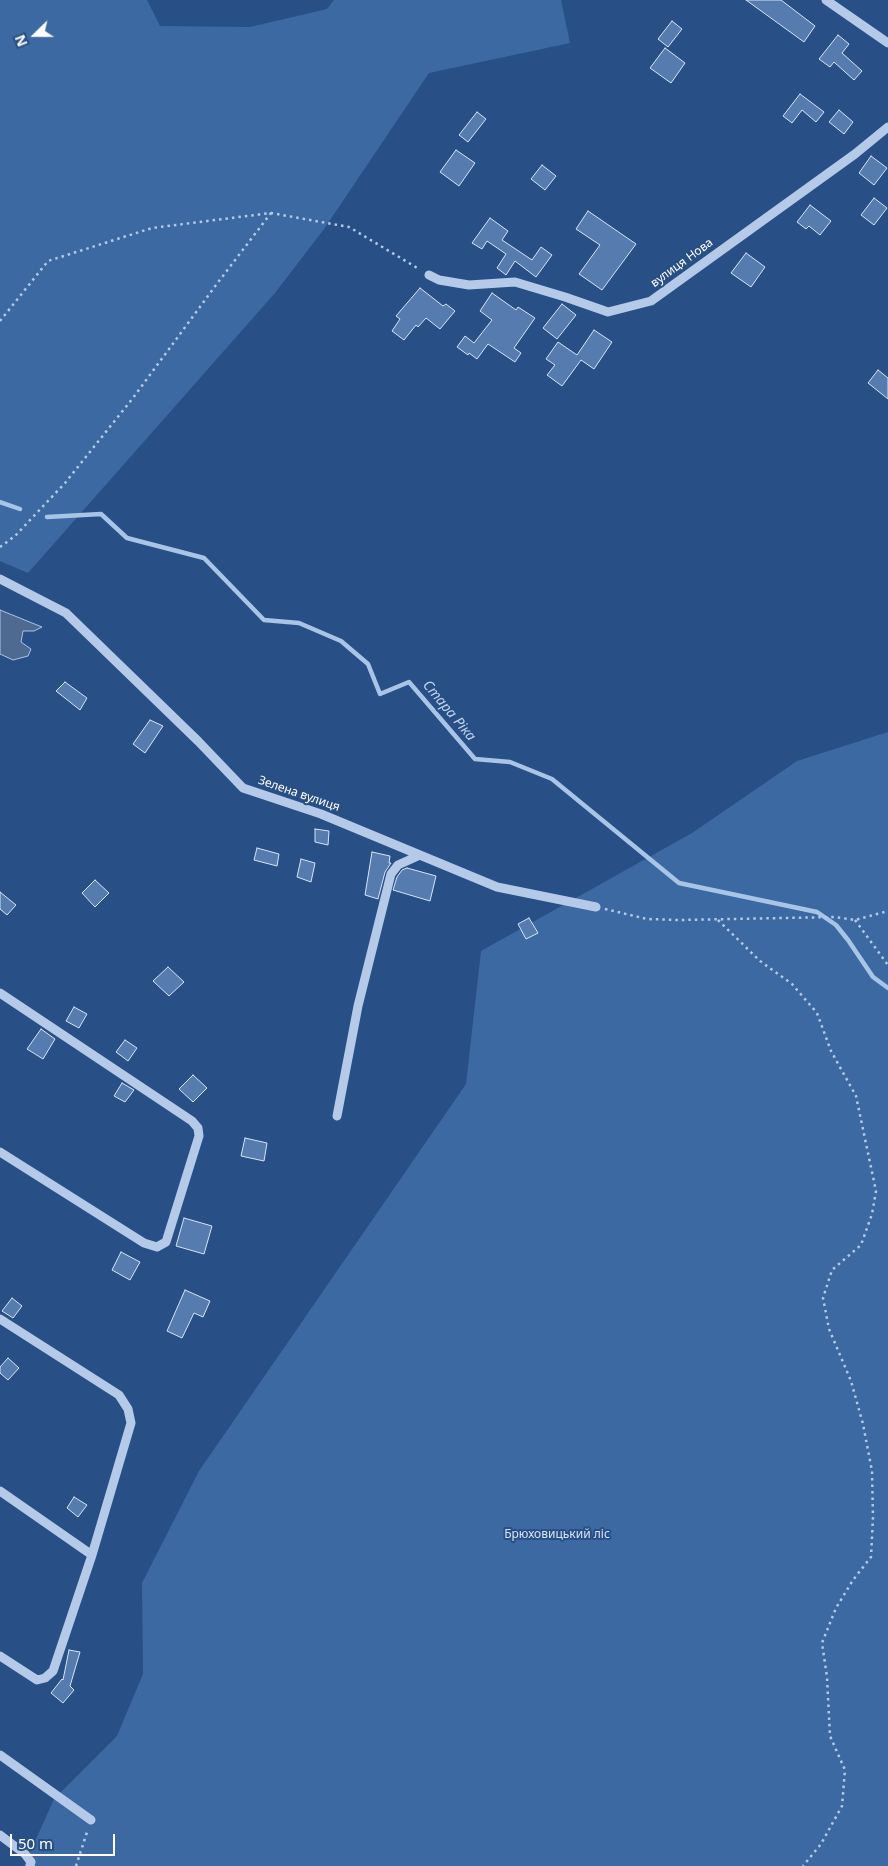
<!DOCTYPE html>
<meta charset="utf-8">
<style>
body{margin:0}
#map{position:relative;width:888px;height:1866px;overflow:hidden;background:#284f86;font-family:"Noto Sans",sans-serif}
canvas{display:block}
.north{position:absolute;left:10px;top:10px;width:50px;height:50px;-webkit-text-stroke:4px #284f86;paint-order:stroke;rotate:248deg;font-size:14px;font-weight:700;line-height:20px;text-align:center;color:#fff}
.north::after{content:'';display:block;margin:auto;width:18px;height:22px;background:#fff;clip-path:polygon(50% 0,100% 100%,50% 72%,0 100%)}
.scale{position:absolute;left:10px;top:1834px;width:105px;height:22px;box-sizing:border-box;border:2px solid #fff;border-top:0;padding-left:6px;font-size:15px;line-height:18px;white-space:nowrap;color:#fff;-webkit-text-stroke:4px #284f86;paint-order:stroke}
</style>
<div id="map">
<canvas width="888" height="1866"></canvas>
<div class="north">N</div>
<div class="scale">50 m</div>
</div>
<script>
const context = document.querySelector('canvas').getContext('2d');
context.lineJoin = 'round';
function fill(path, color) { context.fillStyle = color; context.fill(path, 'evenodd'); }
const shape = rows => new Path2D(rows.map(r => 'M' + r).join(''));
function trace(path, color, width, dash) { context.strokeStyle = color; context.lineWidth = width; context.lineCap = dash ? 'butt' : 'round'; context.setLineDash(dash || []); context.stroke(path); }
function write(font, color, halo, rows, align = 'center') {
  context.font = font + ' "Noto Sans",sans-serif'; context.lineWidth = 4; context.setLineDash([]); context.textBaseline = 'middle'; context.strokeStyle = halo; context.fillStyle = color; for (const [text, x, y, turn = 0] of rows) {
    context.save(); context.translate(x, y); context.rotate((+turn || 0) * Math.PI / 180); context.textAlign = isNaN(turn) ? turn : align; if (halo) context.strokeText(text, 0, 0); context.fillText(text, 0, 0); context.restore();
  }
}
fill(shape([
 [0,0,147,0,160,26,250,27,327,9,334,0,561,0,570,43,429,73,324,229,275,293,28,573,0,561],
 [888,732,888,1866,24,1866,54,1799,117,1736,143,1674,142,1583,199,1471,466,1084,481,951,692,833,797,761]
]), '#3d69a2');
const water = shape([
 [0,610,42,627,34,631,23,631,21,642,31,649,28,656,13,660,0,654,0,610]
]);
fill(water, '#4f6a91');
trace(water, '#a8c5e8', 1);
trace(shape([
 [0,502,20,509],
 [47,517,101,514,127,538,204,558,264,620,299,623,341,641,368,664,380,694,409,682,475,759,510,762,552,779,679,883,817,912,836,925,848,940,873,977,888,988]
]), '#a8c5e8', 4.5);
const building = shape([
 [746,0,781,0,815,26,804,42,746,0],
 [672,21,682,29,668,47,658,39,672,21],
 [838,35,849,44,842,53,862,71,854,80,834,62,830,67,819,59,838,35],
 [665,48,685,63,671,83,650,68,665,48],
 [800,94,824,112,816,122,802,110,792,123,783,116,800,94],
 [839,110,853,122,844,134,829,122,839,110],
 [477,112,486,119,468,142,459,135,477,112],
 [456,150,475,163,459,186,440,172,456,150],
 [871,156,887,168,874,185,859,173,871,156],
 [542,165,556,176,545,190,531,179,542,165],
 [874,198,887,208,874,225,861,215,874,198],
 [810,205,831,221,820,235,809,226,806,229,797,222,810,205],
 [588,211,636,244,602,290,579,274,600,245,576,229,588,211],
 [490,218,508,231,502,240,532,260,541,247,552,255,536,277,515,261,506,275,497,268,506,254,487,241,482,249,472,243,490,218],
 [746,253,765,267,751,287,731,273,746,253],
 [420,288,443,306,446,304,455,311,440,329,426,318,418,327,416,325,404,340,392,331,400,319,396,316,420,288],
 [492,293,516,310,518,307,535,318,514,348,521,353,515,362,488,344,477,359,469,353,468,355,457,347,465,336,474,343,492,320,480,311,492,293],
 [562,304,576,315,557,339,543,328,562,304],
 [594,330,612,342,594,369,581,360,562,386,547,375,555,365,546,359,558,342,577,355,594,330],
 [878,370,888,378,888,399,868,383,878,370],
 [65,682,87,698,80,710,56,691,65,682],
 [150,720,163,726,145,753,133,744,150,720],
 [315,829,329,831,328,845,315,842,315,829],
 [257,848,279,854,277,866,254,860,257,848],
 [372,852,390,856,389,863,391,863,385,872,378,899,365,895,372,852],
 [301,859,315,863,311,882,297,877,301,859],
 [407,868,436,876,430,901,393,890,397,877,402,870,407,868],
 [95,880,109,893,95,907,82,893,95,880],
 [0,892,16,905,7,915,0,909,0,892],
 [529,918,538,933,526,939,518,924,529,918],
 [168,967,184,982,169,996,153,981,168,967],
 [74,1007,87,1014,79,1028,66,1021,74,1007],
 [41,1029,55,1039,43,1059,27,1049,41,1029],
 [125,1040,137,1048,128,1061,116,1052,125,1040],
 [193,1075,207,1088,193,1102,179,1089,193,1075],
 [122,1083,134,1090,125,1102,114,1096,122,1083],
 [245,1138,267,1143,264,1161,241,1156,245,1138],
 [184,1218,212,1226,204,1254,176,1246,184,1218],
 [121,1252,140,1262,130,1280,112,1270,121,1252],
 [185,1290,210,1301,203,1317,194,1313,182,1338,167,1331,185,1290],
 [12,1298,22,1306,13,1318,2,1311,12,1298],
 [8,1358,19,1368,8,1380,0,1373,0,1367,8,1358],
 [74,1497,87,1505,78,1517,67,1508,74,1497],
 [69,1650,80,1652,70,1686,74,1690,63,1703,51,1693,62,1679,63,1680,69,1650]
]);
fill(building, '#557baf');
trace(building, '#d7e5f6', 1);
trace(shape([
 [0,321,48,261,152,228,271,213,349,227,419,269],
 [0,547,15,536,65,483,133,398,216,285,271,213],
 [605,909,647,919,678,920,835,917,855,920,888,911],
 [718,920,760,961,792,984,817,1013,831,1051,856,1096,876,1191,872,1214,861,1245,832,1270,823,1298,829,1329,851,1381,863,1424,872,1471,873,1517,871,1557,853,1580,836,1608,822,1643,827,1677,830,1736,845,1770,842,1806,821,1844,803,1866],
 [855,920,888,965],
 [76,1866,88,1829]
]), '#b4cae8', 2.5, [2.5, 4]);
trace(shape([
 [826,0,888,43],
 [429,275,439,280,469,285,515,282,565,297,608,312,651,301,855,154,888,127],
 [0,579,66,613,198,741,243,788,321,814,497,887,596,907],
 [0,993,192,1121,198,1128,199,1136,166,1242,157,1247,144,1243,0,1152],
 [337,1116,358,1006,391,874,398,865,420,855],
 [0,1319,119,1395,128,1409,131,1423,92,1555,53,1671,45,1678,37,1680,0,1656],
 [0,1491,92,1555],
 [0,1755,91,1820],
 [0,1835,25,1854,31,1862,30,1866]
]), '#b4cae8', 9);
write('12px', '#fff', '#284f86', [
 ["вулиця Нова",682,263,-36],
 ["Зелена вулиця",299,794,19]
]);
write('12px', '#d7e5f6', '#284f86', [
 ["Брюховицький ліс",557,1535]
]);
write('italic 14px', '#bfd4ef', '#284f86', [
 ["Стара Ріка",449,711,50]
]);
</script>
